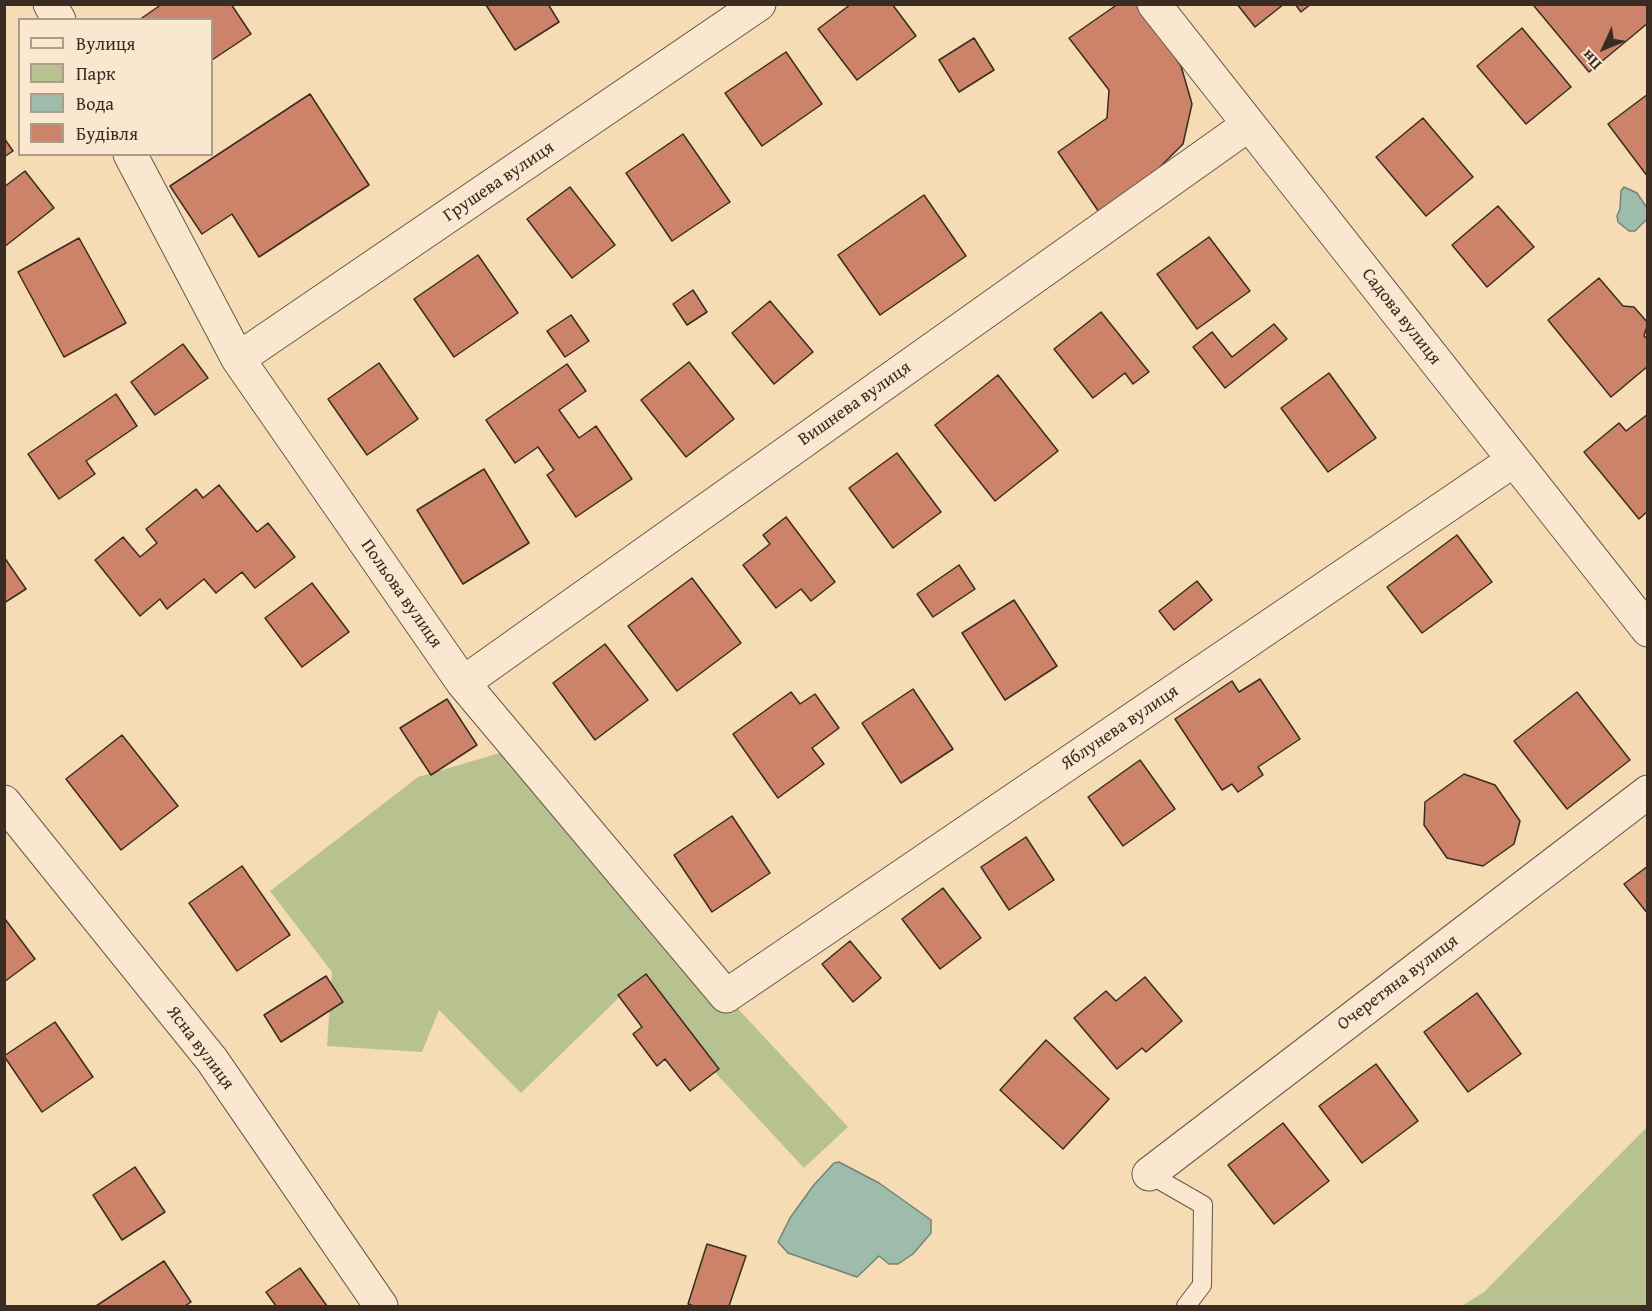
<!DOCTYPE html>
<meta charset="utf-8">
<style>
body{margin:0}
#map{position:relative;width:1652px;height:1311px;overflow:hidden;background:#f6dcb5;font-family:"Gentium Book Plus",serif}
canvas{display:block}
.frame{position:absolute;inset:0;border:6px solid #3a2b23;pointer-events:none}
.legend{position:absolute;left:18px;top:18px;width:195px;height:138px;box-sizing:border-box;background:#f9e8cf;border:2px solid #ad9c8a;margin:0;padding:8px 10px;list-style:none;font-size:18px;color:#3a2b23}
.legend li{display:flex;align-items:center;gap:12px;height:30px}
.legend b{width:30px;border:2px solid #ad9c8a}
.north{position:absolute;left:1574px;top:18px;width:60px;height:60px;-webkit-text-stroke:4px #f9e8cf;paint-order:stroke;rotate:226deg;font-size:16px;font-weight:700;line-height:24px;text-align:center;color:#3a2b23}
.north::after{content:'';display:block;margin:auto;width:21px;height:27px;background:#3a2b23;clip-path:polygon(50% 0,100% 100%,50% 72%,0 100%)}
</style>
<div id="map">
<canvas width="1652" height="1311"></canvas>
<div class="frame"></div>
<ul class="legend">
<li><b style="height:8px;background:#f9e8cf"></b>Вулиця</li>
<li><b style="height:16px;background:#b8c291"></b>Парк</li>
<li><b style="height:16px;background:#9dbcab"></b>Вода</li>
<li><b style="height:16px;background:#cd836a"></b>Будівля</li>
</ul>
<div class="north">Пн</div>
</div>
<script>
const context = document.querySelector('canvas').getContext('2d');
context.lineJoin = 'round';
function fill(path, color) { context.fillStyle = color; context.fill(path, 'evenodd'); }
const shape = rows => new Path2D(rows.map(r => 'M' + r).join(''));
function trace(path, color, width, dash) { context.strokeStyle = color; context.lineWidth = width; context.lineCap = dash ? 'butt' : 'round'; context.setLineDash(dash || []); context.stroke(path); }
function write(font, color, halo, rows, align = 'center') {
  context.font = font + ' "Gentium Book Plus",serif'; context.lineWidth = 6; context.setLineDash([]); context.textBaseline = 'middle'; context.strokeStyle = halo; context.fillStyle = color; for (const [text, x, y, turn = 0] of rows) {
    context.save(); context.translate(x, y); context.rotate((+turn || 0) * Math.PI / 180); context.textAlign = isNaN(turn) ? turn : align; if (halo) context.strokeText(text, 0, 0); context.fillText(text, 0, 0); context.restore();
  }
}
fill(shape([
 [500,753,848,1127,804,1168,633,984,521,1093,439,1010,422,1052,327,1046,332,972,270,891,418,777],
 [1647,1127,1647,1306,1462,1306,1484,1292]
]), '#b8c291');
const water = shape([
 [1624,187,1637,193,1647,208,1647,219,1635,231,1629,231,1624,227,1618,222,1617,216,1620,209,1621,191,1624,187],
 [839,1162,879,1183,931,1220,931,1233,913,1254,898,1264,889,1264,879,1256,857,1277,788,1253,778,1242,790,1218,813,1186,834,1163,839,1162]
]);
fill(water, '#9dbcab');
trace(water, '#758275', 1.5);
const building = shape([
 [162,4,231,4,251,34,212,60,212,20,139,20,162,4],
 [548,4,559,22,515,50,486,5,548,4],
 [851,4,892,4,916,36,857,80,818,29,851,4],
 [1118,4,1139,4,1181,66,1192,104,1183,144,1153,174,1099,212,1058,152,1107,118,1109,90,1069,38,1118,4],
 [1237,4,1284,4,1255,27,1237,4],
 [1295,4,1311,4,1301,12,1295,4],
 [1536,4,1648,4,1648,23,1589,72,1534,6,1536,4],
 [1522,28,1571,87,1526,124,1477,66,1522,28],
 [974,38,994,70,959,92,939,60,974,38],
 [786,52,822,104,762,146,725,93,786,52],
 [310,94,369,185,259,257,232,214,202,234,170,186,310,94],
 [1648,94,1648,177,1608,124,1648,94],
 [1423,118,1473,177,1426,216,1376,157,1423,118],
 [683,134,730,202,672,241,626,173,683,134],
 [4,138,13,151,4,157,4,138],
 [25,171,54,208,4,247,4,187,25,171],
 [570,187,615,245,572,278,527,219,570,187],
 [924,195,966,256,880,315,838,255,924,195],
 [1498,206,1534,247,1487,287,1452,245,1498,206],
 [1209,237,1250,291,1197,329,1157,274,1209,237],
 [79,238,126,323,64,357,18,272,79,238],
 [478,255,518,313,454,357,414,299,478,255],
 [1599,278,1623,306,1634,307,1648,323,1644,336,1648,340,1648,366,1611,397,1548,320,1599,278],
 [693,290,707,312,687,325,673,304,693,290],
 [770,301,813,352,774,384,732,333,770,301],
 [1101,312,1149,372,1133,384,1125,373,1093,398,1054,349,1101,312],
 [571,315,589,341,565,357,547,331,571,315],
 [1274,324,1287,339,1225,388,1193,347,1212,332,1232,357,1274,324],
 [183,344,208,378,155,415,131,382,183,344],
 [689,362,734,419,686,457,641,400,689,362],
 [379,363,418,419,367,455,328,399,379,363],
 [567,364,586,391,559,410,579,438,596,426,632,479,576,517,547,475,554,470,538,447,515,463,486,420,567,364],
 [1329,373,1376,438,1328,472,1281,408,1329,373],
 [998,375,1058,451,995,501,935,425,998,375],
 [116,394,137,426,86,461,95,474,59,499,28,454,116,394],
 [1648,414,1648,511,1639,519,1584,452,1619,423,1626,431,1648,414],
 [897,453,941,512,893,548,849,488,897,453],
 [484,469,529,543,463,584,417,510,484,469],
 [219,485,257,532,268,523,295,557,255,588,242,572,216,593,204,579,167,609,160,599,140,616,95,560,123,537,140,557,157,543,146,529,196,489,203,498,219,485],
 [786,517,835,582,811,601,801,589,776,608,743,565,770,544,763,535,786,517],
 [1457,535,1492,582,1422,633,1387,587,1457,535],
 [4,557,26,589,4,603,4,557],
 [959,565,975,589,933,617,917,594,959,565],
 [692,578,741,643,677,691,628,626,692,578],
 [1197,581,1212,600,1174,630,1159,611,1197,581],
 [312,583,349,632,302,667,265,618,312,583],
 [1014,600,1057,666,1005,700,962,633,1014,600],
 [605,644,648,700,595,740,553,683,605,644],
 [1260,679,1300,739,1258,767,1263,775,1238,792,1232,784,1222,790,1175,719,1232,681,1239,692,1260,679],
 [913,689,953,749,901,783,862,723,913,689],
 [791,692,800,704,815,694,839,728,812,748,824,764,778,798,733,734,791,692],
 [1577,692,1630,760,1567,809,1514,741,1577,692],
 [447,699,477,745,431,775,400,728,447,699],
 [122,735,178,806,121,850,66,779,122,735],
 [1140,760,1175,809,1123,846,1088,797,1140,760],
 [1464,774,1495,785,1520,821,1514,844,1483,866,1447,858,1424,825,1425,802,1464,774],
 [732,816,770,873,712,912,674,855,732,816],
 [1026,837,1054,880,1009,910,981,867,1026,837],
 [242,866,290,935,237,971,189,903,242,866],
 [1648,866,1648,914,1624,884,1648,866],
 [943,888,981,938,940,969,902,919,943,888],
 [5,919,35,959,4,982,4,919,5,919],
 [850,941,881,978,853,1002,822,964,850,941],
 [646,974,719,1069,690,1091,665,1059,657,1066,633,1034,642,1027,618,995,646,974],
 [326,976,343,1002,281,1042,264,1015,326,976],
 [1145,977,1182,1021,1146,1052,1142,1048,1117,1069,1074,1018,1106,991,1116,1001,1145,977],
 [1477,993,1521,1054,1468,1092,1424,1032,1477,993],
 [55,1022,93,1077,42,1112,4,1056,55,1022],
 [1046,1040,1109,1099,1063,1149,1000,1090,1046,1040],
 [1376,1064,1418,1121,1362,1163,1319,1106,1376,1064],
 [1283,1123,1329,1181,1274,1224,1228,1165,1283,1123],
 [135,1167,165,1212,122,1240,93,1195,135,1167],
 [707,1244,746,1256,729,1306,694,1306,688,1304,707,1244],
 [164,1261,191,1302,185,1306,96,1306,164,1261],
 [300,1268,327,1306,276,1306,266,1292,300,1268]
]);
fill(building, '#cd836a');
trace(building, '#3a2b23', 1.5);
const service = shape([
 [1149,1174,1203,1205,1202,1285,1186,1306]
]);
const minor = shape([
 [50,4,59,20],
 [1154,4,1648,630],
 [130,154,238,359,463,683,726,996,1514,460],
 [238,359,759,4],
 [463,683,1248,125],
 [4,802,212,1060,381,1306],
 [1149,1174,1648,792]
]);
trace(service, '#695748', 20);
trace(minor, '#695748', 35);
trace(service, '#f9e8cf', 18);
trace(minor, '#f9e8cf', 33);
write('18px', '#3a2b23', '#f9e8cf', [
 ["Грушева вулиця",499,182,-34],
 ["Садова вулиця",1401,317,52],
 ["Вишнева вулиця",855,404,-35],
 ["Польова вулиця",401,594,55],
 ["Яблунева вулиця",1120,728,-34],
 ["Очеретяна вулиця",1398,983,-37],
 ["Ясна вулиця",200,1048,53]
]);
</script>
